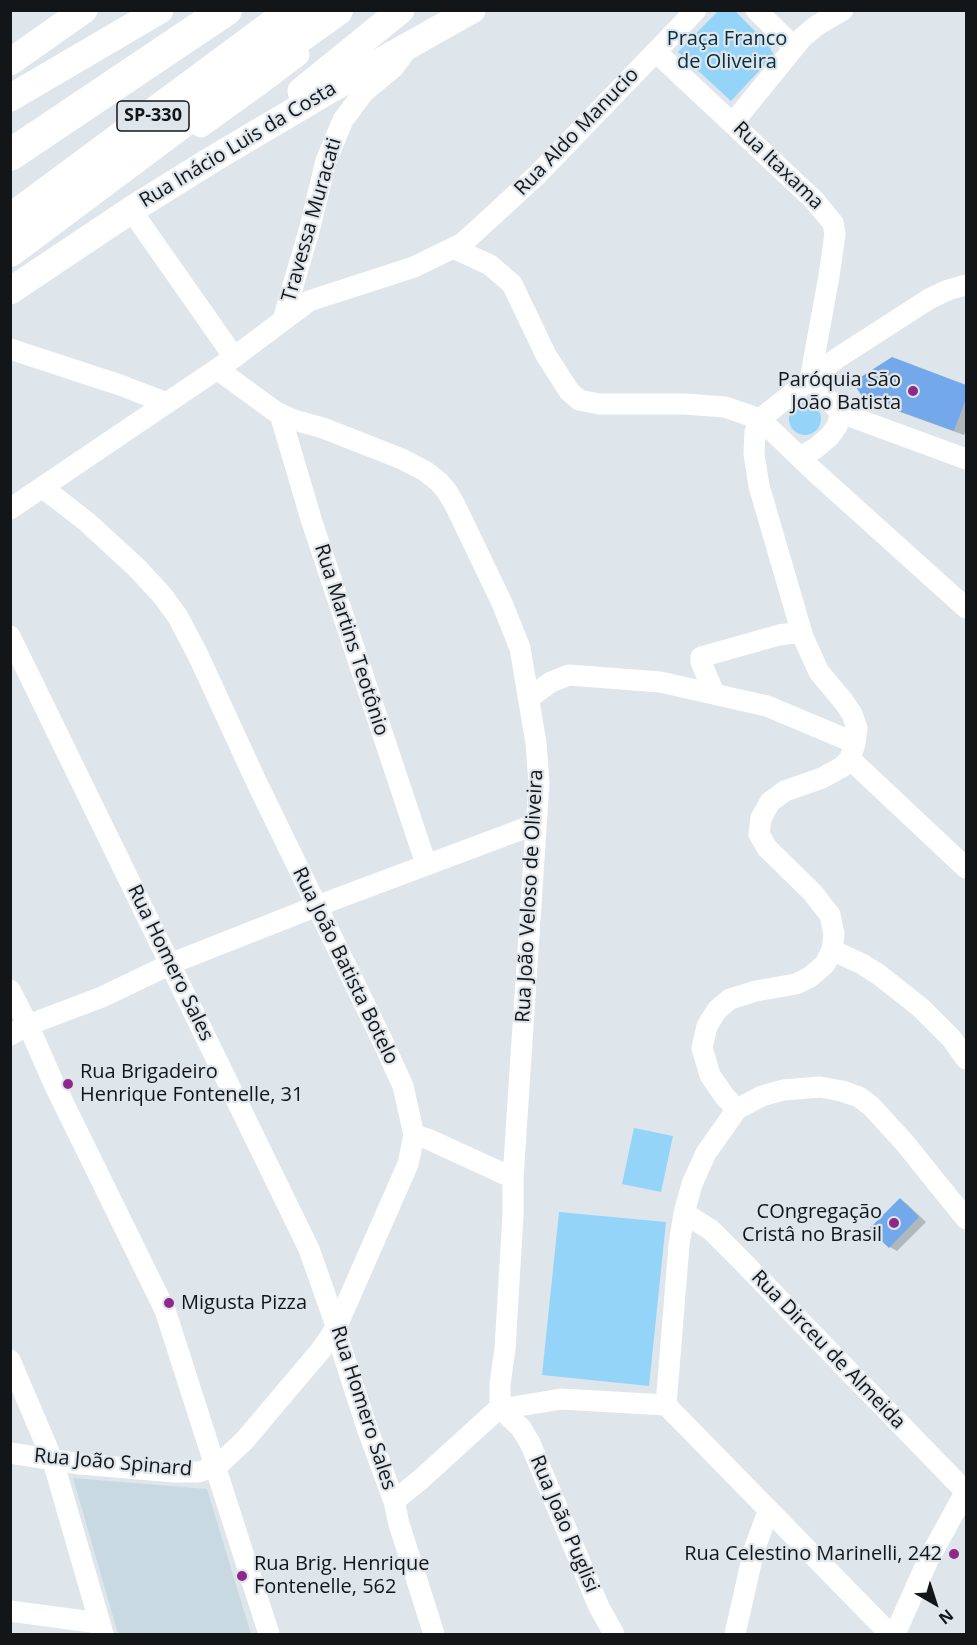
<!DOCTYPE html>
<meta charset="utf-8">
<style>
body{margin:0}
#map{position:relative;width:977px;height:1645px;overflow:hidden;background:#dee6ec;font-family:"Open Sans",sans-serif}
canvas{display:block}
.frame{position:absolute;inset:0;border:12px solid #131618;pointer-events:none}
.north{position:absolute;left:905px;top:1573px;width:60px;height:60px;-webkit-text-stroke:4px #dee6ec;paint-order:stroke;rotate:141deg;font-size:16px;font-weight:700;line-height:24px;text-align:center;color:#131618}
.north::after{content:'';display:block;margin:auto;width:21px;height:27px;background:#131618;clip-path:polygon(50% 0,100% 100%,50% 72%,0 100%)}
</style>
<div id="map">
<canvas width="977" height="1645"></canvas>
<div class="frame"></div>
<div class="north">N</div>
</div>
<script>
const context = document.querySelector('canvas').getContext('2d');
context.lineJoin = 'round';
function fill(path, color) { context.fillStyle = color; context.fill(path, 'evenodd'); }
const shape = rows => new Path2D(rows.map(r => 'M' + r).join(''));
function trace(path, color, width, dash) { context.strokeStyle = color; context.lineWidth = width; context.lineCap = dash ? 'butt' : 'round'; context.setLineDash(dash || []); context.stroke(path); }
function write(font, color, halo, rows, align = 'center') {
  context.font = font + ' "Open Sans",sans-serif'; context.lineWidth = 4.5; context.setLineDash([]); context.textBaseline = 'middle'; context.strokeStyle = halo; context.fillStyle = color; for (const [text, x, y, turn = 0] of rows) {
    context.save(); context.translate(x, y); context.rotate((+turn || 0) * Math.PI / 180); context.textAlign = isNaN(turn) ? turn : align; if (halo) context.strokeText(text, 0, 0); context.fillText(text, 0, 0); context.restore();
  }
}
fill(shape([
 [73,1478,207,1489,251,1634,118,1634]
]), '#c9d9e2');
fill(shape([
 [735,11,768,44,774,55,731,101,678,52,718,11],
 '789 419a16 16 0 1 1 32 0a16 16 0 1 1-32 0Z',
 [634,1128,673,1136,661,1192,622,1184],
 [559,1212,666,1222,649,1386,542,1375]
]), '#94d4f9');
fill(shape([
 [892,359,966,386,966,429,964,435,875,403,864,397],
 [900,1200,907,1204,926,1222,897,1251,890,1247]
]), '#0003');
fill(shape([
 [892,357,966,385,966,399,954,431,863,398,853,382],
 [900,1198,919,1217,889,1248,869,1229]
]), '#73a9ea');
trace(shape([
 [756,10,794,47],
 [656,52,814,200,833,223,835,234,829,276,810,380],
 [733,123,802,38,816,26,843,10],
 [201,127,258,86,299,55],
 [131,210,234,357],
 [453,248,490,265,512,284,546,355,569,391,579,400,599,404,685,404,725,407,760,419,815,472,966,608],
 [283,320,309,231,326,161,343,120,364,92,393,68,405,52],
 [10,349,120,385,167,403],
 [217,369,276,412,294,420,323,428,402,459,425,471,439,482,446,490,455,505,502,603,520,648,536,743,539,783,513,1178,513,1215,505,1349,500,1384,500,1402],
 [810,380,841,413,966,459],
 [280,414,312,522,426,864],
 [800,457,816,448,830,436,837,426,841,413],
 [10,509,229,361,309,301,414,267,463,243,537,175,696,10],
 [10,636,309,1249,334,1320,340,1344,367,1428,394,1501,399,1524,434,1634],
 [714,693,701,662,701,657,779,635,801,632],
 [529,698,551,682,569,675,660,682,767,706,855,743],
 [850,759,966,868],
 [832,950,862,964,878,974,920,1007,952,1039,966,1059],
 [10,990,28,1025,55,1086,165,1310,269,1634],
 [10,1035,28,1025,102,997,175,962,317,906,536,824],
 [737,1109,725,1097,710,1075,702,1048,707,1026,717,1010,730,999,756,991,796,984,810,977,825,964,832,950,834,934,830,915,812,892,767,848,759,834,761,818,770,802,785,791,822,778,842,767,850,759,855,743,857,728,852,714,844,702,819,672,803,637,759,486,754,454,755,432,760,419,836,359,929,299,948,290,966,285],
 [414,1135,428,1139,513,1178],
 [684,1213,711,1230,741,1260,966,1492],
 [10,1360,53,1461,103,1634],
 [513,1407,561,1399,666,1405],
 [509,1417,521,1428,530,1443,599,1607,614,1634],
 [10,1453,81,1464,174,1472,198,1472,216,1467,244,1441,321,1350,336,1328,408,1164,414,1135,403,1086,383,1042,256,781,198,655,178,617,162,595,137,568,87,522,42,487],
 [394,1501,420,1480,496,1411],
 [10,1611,99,1623],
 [735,1634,754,1550,768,1512],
 [890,1634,666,1405,679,1245,684,1213,692,1184,706,1153,737,1109,762,1096,783,1090,820,1087,842,1091,859,1097,871,1106,904,1142,966,1219],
 [895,1634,928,1560,966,1491]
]), '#fff', 21);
trace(shape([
 [10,62,84,10],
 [301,91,401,10],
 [10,98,160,10],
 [10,291,131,210,213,159,333,88,472,10]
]), '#fff', 27);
trace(shape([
 [10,155,226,10],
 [10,220,294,10],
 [10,251,244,76,337,10]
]), '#fff', 32);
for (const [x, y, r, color] of [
 [913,391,6,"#90278b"],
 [68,1084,6,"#90278b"],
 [894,1223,6,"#90278b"],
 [169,1303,6,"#90278b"],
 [954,1554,6,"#90278b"],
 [242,1576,6,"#90278b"]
]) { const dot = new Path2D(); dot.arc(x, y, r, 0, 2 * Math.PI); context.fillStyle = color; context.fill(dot); trace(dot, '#dee6ec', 2); }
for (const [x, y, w] of [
 [153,116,72]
]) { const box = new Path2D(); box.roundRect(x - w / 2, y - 15, w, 30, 4.5); context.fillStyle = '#dee6ec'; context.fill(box); trace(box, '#131618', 1.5); }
write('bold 18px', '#131618', null, [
 ["SP-330",153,116]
]);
write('20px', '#042e42', '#dee6ec', [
 ["Praça Franco",727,39],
 ["de Oliveira",727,62]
]);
write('20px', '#131618', '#dee6ec', [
 ["Rua Aldo Manucio",577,132,-46],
 ["Rua Inácio Luis da Costa",238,145,-31],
 ["Rua Itaxama",778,166,44],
 ["Travessa Muracati",312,220,-74],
 ["Rua Martins Teotônio",351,640,72],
 ["Rua João Veloso de Oliveira",530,896,-87],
 ["Rua Homero Sales",170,963,64],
 ["Rua João Batista Botelo",345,966,64],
 ["Rua Dirceu de Almeida",828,1350,46],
 ["Rua Homero Sales",363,1408,72],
 ["Rua João Spinard",113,1463,5],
 ["Rua João Puglisi",564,1524,67]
]);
write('20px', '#131618', '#dee6ec', [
 ["Paróquia São",901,380],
 ["João Batista",901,403],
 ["Rua Brigadeiro",80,1072,"left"],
 ["Henrique Fontenelle, 31",80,1095,"left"],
 ["COngregação",882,1212],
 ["Cristâ no Brasil",882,1235],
 ["Migusta Pizza",181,1303,"left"],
 ["Rua Celestino Marinelli, 242",942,1554],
 ["Rua Brig. Henrique",254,1564,"left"],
 ["Fontenelle, 562",254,1587,"left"]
], 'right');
</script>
